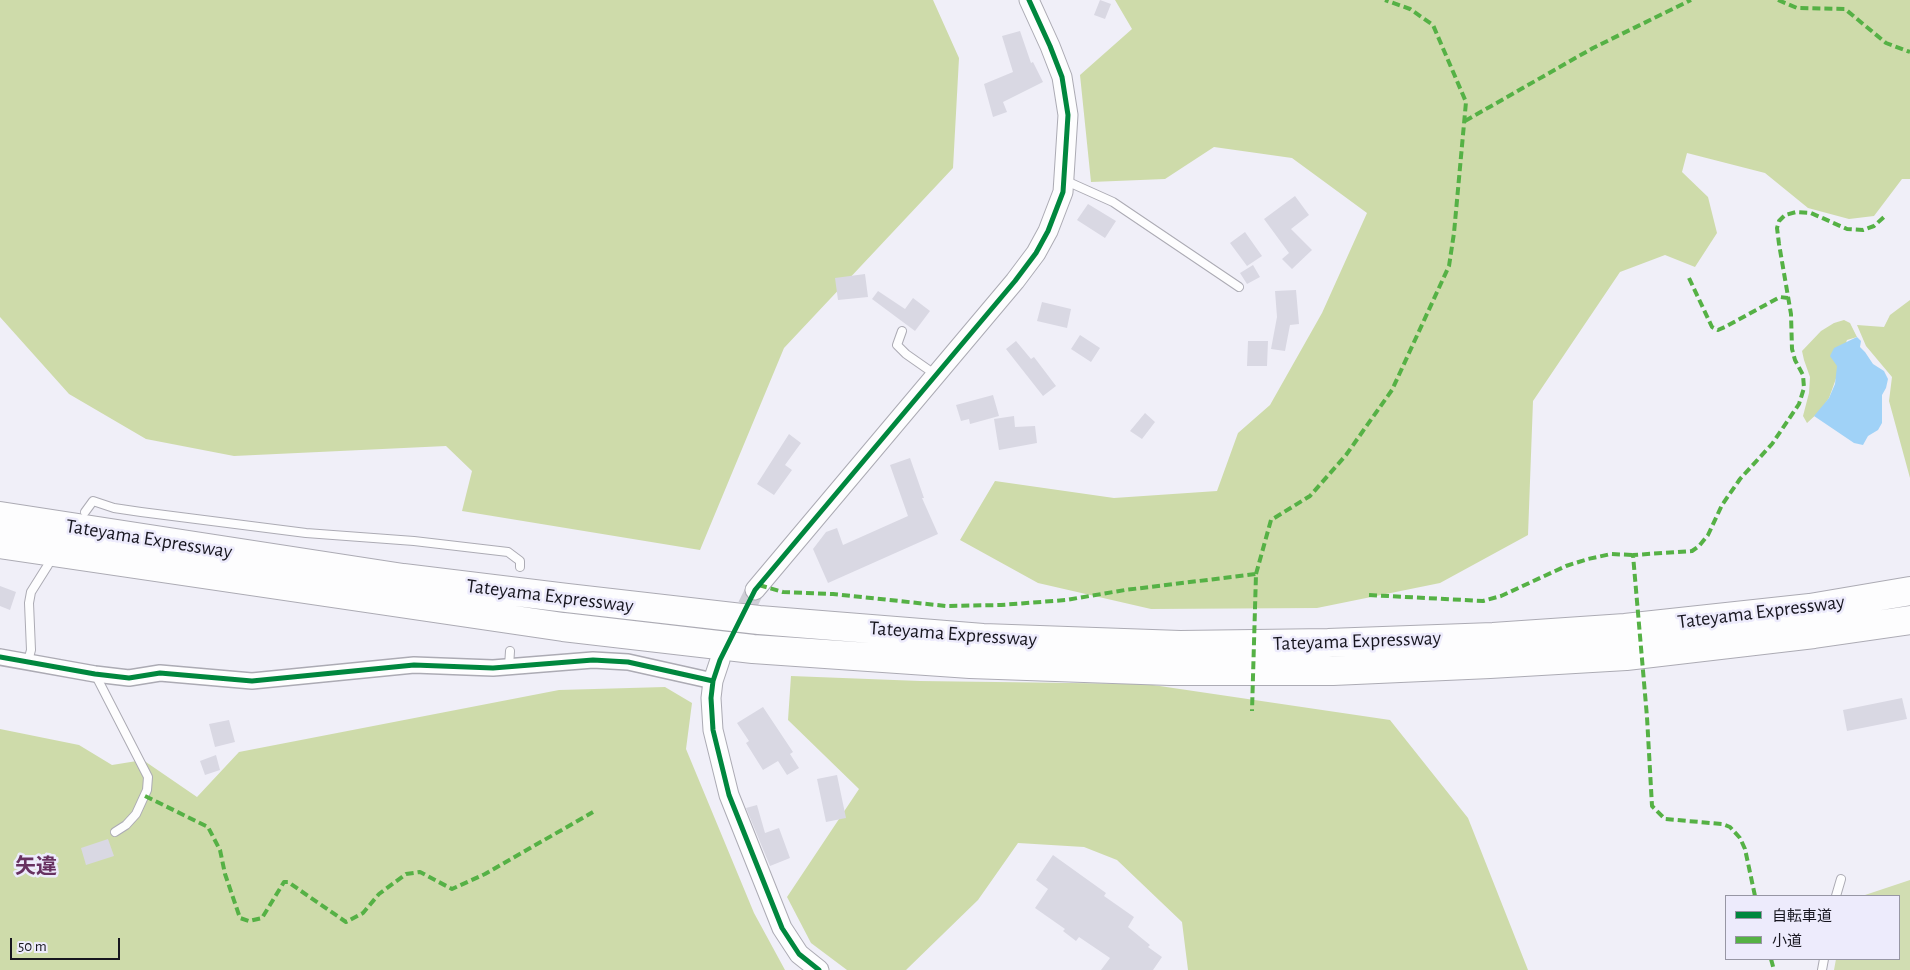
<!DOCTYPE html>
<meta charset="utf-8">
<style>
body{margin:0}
#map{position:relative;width:1910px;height:970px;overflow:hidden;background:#f0eff8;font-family:"Alegreya Sans","Noto Sans JP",sans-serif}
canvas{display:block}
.legend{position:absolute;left:1725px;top:895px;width:175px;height:65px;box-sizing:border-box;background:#edebfc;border:1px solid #9796a4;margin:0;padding:6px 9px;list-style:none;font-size:15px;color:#17161f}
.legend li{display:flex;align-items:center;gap:10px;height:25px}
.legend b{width:25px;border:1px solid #9796a4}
.scale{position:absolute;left:10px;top:938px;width:110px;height:22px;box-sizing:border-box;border:2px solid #17161f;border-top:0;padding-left:6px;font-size:15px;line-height:18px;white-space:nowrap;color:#17161f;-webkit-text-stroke:4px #edebfc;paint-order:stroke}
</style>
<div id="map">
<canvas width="1910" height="970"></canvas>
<ul class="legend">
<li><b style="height:6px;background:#00873e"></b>自転車道</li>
<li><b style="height:6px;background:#55b145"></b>小道</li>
</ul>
<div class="scale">50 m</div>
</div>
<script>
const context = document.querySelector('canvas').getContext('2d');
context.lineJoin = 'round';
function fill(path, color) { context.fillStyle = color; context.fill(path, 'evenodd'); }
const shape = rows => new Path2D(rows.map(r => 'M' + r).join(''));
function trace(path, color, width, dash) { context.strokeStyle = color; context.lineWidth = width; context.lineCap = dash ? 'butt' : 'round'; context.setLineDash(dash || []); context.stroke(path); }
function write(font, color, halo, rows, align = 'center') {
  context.font = font + ' "Alegreya Sans","Noto Sans JP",sans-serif'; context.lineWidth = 5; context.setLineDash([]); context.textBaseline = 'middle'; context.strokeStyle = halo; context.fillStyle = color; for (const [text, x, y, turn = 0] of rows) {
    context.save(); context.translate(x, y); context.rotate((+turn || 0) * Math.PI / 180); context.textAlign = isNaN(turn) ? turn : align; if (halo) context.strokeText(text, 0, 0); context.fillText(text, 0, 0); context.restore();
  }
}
fill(shape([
 [1910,880,1910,970,1834,970,1836,959,1899,959,1899,896,1862,896]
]), '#d1ddb2');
fill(shape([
 [0,0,933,0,959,58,953,168,784,348,700,550,462,511,472,471,446,446,234,456,146,439,69,394,0,317],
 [1115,0,1910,0,1910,179,1902,179,1874,216,1849,219,1808,208,1765,173,1687,153,1682,172,1708,197,1717,233,1695,267,1665,255,1620,272,1533,401,1528,535,1440,583,1317,608,1151,609,1038,583,960,540,995,481,1114,498,1217,491,1238,433,1270,405,1322,313,1367,213,1292,158,1214,147,1165,179,1091,182,1080,75,1132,29],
 [1910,300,1910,478,1889,401,1892,377,1866,346,1857,325,1884,327,1890,315],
 [1844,320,1850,323,1857,337,1847,340,1837,366,1838,373,1829,398,1820,411,1807,423,1803,416,1809,393,1810,377,1804,360,1802,351,1821,331,1834,323],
 [791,676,920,681,1146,684,1390,720,1468,818,1528,970,1188,970,1182,922,1117,860,1084,847,1018,843,978,900,906,970,847,970,811,943,787,897,859,789,788,720],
 [665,687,692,703,686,749,754,913,785,970,0,970,0,729,79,745,112,765,143,760,197,797,239,752,559,690]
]), '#cedbaa');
fill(shape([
 [1857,337,1861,341,1860,347,1865,352,1873,364,1884,371,1888,379,1886,388,1882,395,1882,423,1878,430,1868,436,1863,445,1854,443,1814,416,1829,398,1835,384,1837,366,1830,356,1834,348]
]), '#a0d2f7');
fill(shape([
 [1100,0,1111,4,1105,19,1094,15],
 [1020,31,1031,63,1033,62,1043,82,1003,102,1007,112,993,117,984,84,1013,72,1002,36],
 [1295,196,1309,215,1291,229,1312,250,1292,269,1282,259,1289,253,1264,219],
 [1088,204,1116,221,1105,238,1077,220],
 [1245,232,1262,256,1247,266,1230,243],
 [1253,265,1260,277,1247,284,1240,273],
 [865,274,868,297,838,300,835,278],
 [1296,290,1299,324,1290,325,1285,351,1271,349,1277,317,1275,291],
 [878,291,905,309,913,298,930,311,915,331,872,299],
 [1042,302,1071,309,1067,328,1037,321],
 [1080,335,1100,348,1091,362,1071,349],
 [1016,341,1031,359,1034,357,1056,386,1043,396,1006,349],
 [1248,341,1268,341,1267,366,1247,366],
 [993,395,999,416,970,424,969,419,961,421,956,405],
 [1145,413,1155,422,1142,439,1130,431],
 [1014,416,1015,427,1035,426,1037,443,999,450,994,419],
 [789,434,801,443,785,465,792,470,774,495,757,484],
 [910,458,924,498,922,498,938,534,828,583,813,549,826,532,837,528,843,545,908,516,890,465],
 [0,586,16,592,10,610,0,606],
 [1902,698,1907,719,1847,731,1843,710],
 [763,707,793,752,790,754,799,768,787,775,778,761,763,770,746,743,749,741,737,723],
 [229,720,235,742,215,747,209,724],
 [216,755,220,770,205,775,200,761],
 [837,775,846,818,826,822,817,779],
 [757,805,765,833,779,828,790,858,770,866,746,808],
 [108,839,114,856,86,865,81,848],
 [1053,855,1106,893,1104,896,1134,917,1128,927,1150,945,1148,947,1162,957,1153,970,1101,970,1110,958,1079,937,1076,941,1063,931,1065,929,1035,908,1048,889,1036,880]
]), '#d9d8e3');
trace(shape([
 [722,656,755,590]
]), '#cfced7', 19, [19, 9]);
const service = shape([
 [1064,180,1113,202,1239,287],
 [902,331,897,345,906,354,936,375],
 [85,512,93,501,114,508,141,512,306,533,414,541,508,552,520,561,520,567],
 [28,661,31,650,29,603,31,592,48,565],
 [509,667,510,651],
 [95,674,148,777,147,790,136,814,126,825,115,832],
 [1836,896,1841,879],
 [1822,970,1824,959]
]);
const minor = shape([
 [0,657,95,674,129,678,160,673,252,681,414,665,493,668,593,660,628,662,713,681]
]);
const tertiary = shape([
 [755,590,1015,281,1036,253,1048,231,1063,192,1068,115,1062,77,1050,46,1029,0],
 [720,660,713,681,711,698,713,730,729,795,782,928,799,954,819,970]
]);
const motorway = shape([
 [0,516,403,578,567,598,759,620,983,638,1180,645,1328,643,1493,637,1625,628,1810,608,1910,591],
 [0,544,563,627,753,649,970,664,1170,671,1333,671,1490,664,1626,656,1814,634,1910,620]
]);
trace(service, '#acabb4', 10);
trace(minor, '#acabb4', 18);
trace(tertiary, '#acabb4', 21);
trace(motorway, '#acabb4', 30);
trace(service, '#fdfdfe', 8);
trace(minor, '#fdfdfe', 15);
trace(tertiary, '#fdfdfe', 19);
trace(motorway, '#fdfdfe', 28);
trace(shape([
 [1778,0,1797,8,1845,9,1886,43,1910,52],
 [1465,121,1593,48,1691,0],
 [1689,278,1712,327,1718,330,1725,327,1780,297,1788,298],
 [1256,574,1271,520,1310,496,1346,455,1392,390,1449,266,1454,233,1466,102,1433,25,1410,9,1385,0],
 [759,585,783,592,833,594,946,606,1001,605,1066,600,1125,590,1256,574,1252,711],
 [1369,595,1483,601,1501,596,1566,566,1588,559,1611,554,1633,555],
 [145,796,208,827,220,850,225,874,240,918,249,921,262,918,284,882,288,882,346,922,363,913,379,894,406,874,420,872,452,889,485,874,593,812],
 [1755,896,1745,849,1740,838,1730,827,1722,824,1665,819,1652,806,1647,717,1633,555,1692,551,1699,546,1708,535,1722,505,1740,479,1772,444,1799,404,1804,388,1803,375,1795,360,1792,349,1791,314,1779,244,1777,228,1779,221,1785,215,1796,212,1811,213,1847,229,1863,230,1874,226,1884,217],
 [1771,959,1774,970]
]), '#55b145', 4, [8, 4]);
trace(shape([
 [0,657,95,674,129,678,160,673,252,681,414,665,493,668,593,660,628,662,713,681],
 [819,970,799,954,782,928,729,795,713,730,711,698,713,681,720,660,755,590,1015,281,1036,253,1048,231,1063,192,1068,115,1062,77,1050,46,1029,0]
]), '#00873e', 5);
write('20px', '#17161f', '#edebfc', [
 ["Tateyama Expressway",149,539,9],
 ["Tateyama Expressway",550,596,7],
 ["Tateyama Expressway",1761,612,-7],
 ["Tateyama Expressway",953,634,4],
 ["Tateyama Expressway",1357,641,-2]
]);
write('bold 21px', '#673160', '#edebfc', [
 ["矢違",36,867]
]);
</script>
